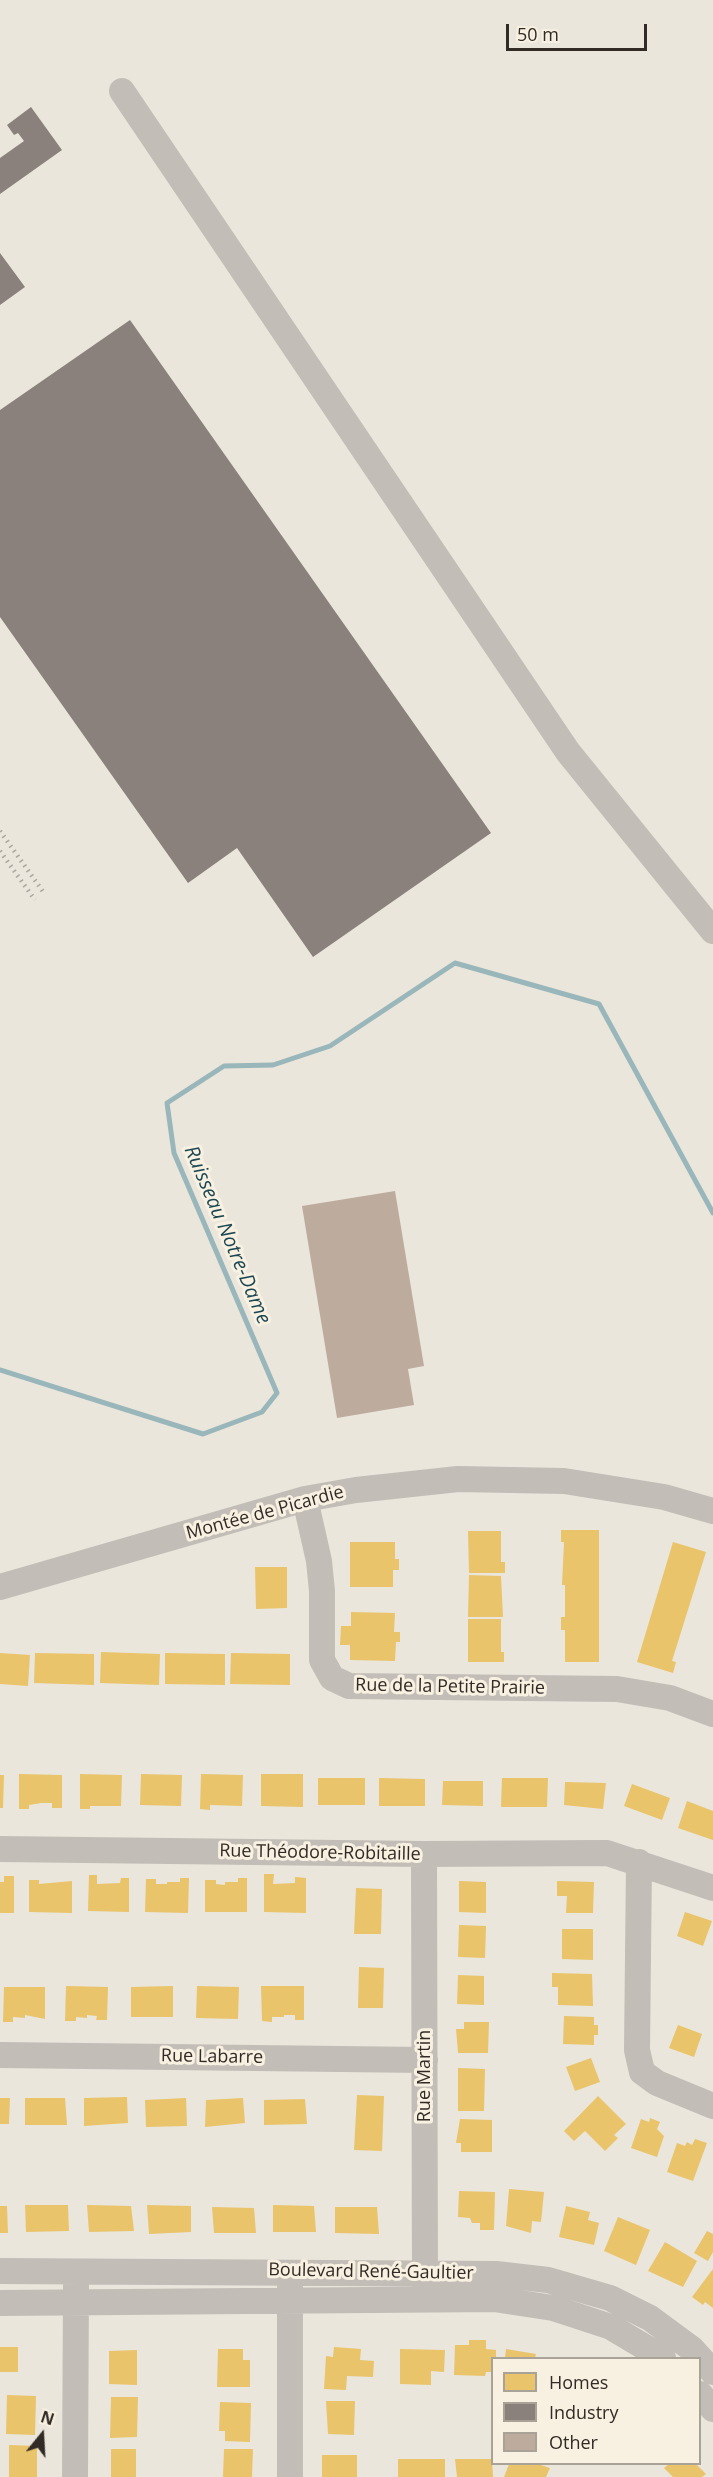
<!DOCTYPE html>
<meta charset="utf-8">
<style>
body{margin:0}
#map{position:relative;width:713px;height:2477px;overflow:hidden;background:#eae6dc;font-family:"Open Sans",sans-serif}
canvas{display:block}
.legend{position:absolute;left:491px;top:2357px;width:210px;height:108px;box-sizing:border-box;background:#f8f1e2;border:2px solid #a9a296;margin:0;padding:8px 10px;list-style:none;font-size:18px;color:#322b25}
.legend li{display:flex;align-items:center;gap:12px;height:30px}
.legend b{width:30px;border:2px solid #a9a296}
.north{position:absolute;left:12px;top:2405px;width:60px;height:60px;-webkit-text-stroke:4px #f8f1e2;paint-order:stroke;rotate:18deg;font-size:16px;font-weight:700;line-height:24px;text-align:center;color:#322b25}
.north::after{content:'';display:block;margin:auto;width:21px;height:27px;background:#322b25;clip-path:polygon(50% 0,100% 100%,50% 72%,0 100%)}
.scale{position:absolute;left:506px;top:24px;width:141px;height:27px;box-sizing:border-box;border:3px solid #322b25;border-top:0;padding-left:8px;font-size:18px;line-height:21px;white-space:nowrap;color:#322b25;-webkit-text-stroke:4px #f8f1e2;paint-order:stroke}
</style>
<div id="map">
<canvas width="713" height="2477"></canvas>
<ul class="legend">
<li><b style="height:16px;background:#e9c46a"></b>Homes</li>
<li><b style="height:16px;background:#8a817c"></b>Industry</li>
<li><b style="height:16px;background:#bdac9e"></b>Other</li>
</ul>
<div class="north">N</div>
<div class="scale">50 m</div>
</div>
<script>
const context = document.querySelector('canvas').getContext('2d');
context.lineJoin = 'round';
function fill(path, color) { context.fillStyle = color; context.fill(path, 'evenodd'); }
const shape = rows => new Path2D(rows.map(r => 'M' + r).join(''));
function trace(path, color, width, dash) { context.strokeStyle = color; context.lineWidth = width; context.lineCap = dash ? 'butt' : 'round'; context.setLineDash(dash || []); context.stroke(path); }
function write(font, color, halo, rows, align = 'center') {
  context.font = font + ' "Open Sans",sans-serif'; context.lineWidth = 6; context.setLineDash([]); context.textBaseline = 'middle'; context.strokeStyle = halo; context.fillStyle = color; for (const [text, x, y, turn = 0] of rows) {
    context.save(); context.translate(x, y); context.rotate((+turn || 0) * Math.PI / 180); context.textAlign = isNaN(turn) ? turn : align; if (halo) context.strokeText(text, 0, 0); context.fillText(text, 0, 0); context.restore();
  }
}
fill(shape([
 [561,1530,599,1530,599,1662,565,1662,565,1630,561,1630,561,1617,565,1617,565,1585,562,1585,564,1542,561,1542],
 [468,1531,501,1531,501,1562,505,1562,505,1573,469,1573],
 [350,1542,395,1542,395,1559,399,1559,399,1570,393,1570,393,1587,350,1587],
 [673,1542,706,1552,672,1661,676,1662,673,1673,637,1662],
 [255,1567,287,1567,287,1608,256,1609],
 [469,1575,501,1576,503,1617,468,1617],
 [351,1612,395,1613,394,1632,400,1632,400,1642,396,1642,395,1661,350,1660,350,1645,340,1645,341,1626,351,1626],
 [468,1619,501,1619,501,1652,504,1652,504,1662,468,1662],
 [101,1652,160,1654,159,1685,100,1683],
 [0,1653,30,1655,28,1686,0,1684],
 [35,1653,94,1654,94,1685,34,1683],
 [165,1653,225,1654,225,1685,165,1684],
 [231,1653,290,1654,290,1685,230,1684],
 [19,1774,62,1775,62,1808,52,1808,52,1803,41,1803,29,1805,29,1809,19,1809],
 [80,1774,122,1775,121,1806,90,1806,90,1809,80,1809],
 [141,1774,182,1775,181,1806,140,1805],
 [201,1774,243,1775,242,1806,210,1805,210,1810,200,1809],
 [261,1774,303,1774,303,1807,261,1806],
 [0,1775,4,1775,3,1808,0,1808],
 [318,1778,365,1778,365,1805,318,1805],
 [379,1778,425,1779,425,1806,379,1806],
 [502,1778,548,1778,547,1807,501,1807],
 [443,1781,483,1781,483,1806,442,1805],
 [565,1782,606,1783,603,1809,564,1805],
 [632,1784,670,1798,662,1820,624,1806],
 [687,1801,713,1811,713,1840,678,1828],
 [264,1874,274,1874,273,1884,295,1883,295,1877,306,1878,306,1913,264,1912],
 [89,1875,97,1875,97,1884,120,1883,121,1878,129,1878,129,1912,88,1911],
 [4,1876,14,1876,14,1913,0,1913,0,1882,4,1882],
 [180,1878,189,1878,188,1913,145,1912,146,1879,156,1879,156,1884,167,1884,167,1882,180,1882],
 [238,1878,247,1878,247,1912,205,1912,205,1880,216,1880,216,1884,225,1885,225,1882,238,1882],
 [29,1880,39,1880,39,1884,72,1881,72,1913,29,1912],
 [459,1881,486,1882,486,1913,459,1912],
 [557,1881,594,1882,593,1913,566,1913,567,1896,557,1896],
 [356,1888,382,1889,381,1934,354,1934],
 [685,1912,712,1921,703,1946,677,1936],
 [459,1925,486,1926,485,1958,458,1957],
 [562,1929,593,1929,593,1960,562,1959],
 [359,1967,384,1968,383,2008,358,2008],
 [552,1973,592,1974,593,2006,558,2005,558,1987,552,1987],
 [458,1975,484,1976,484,2005,457,2004],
 [66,1986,108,1987,107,2020,96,2020,97,2016,87,2015,87,2018,76,2017,76,2021,65,2021],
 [173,1986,173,2017,131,2017,131,1987],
 [197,1986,239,1987,238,2019,196,2018],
 [261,1986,304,1986,304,2020,295,2020,295,2015,284,2015,284,2017,272,2017,272,2022,262,2021],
 [4,1987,45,1987,45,2019,25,2015,25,2018,13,2017,13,2022,3,2022],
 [564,2016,594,2017,594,2025,598,2025,598,2035,594,2035,594,2045,563,2044],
 [464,2022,489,2022,488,2053,458,2053,456,2029,464,2029],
 [678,2025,702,2034,694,2057,669,2048],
 [591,2058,600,2082,575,2091,566,2067],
 [458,2068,485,2069,484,2111,458,2111],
 [357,2095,384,2096,382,2151,354,2150],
 [598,2096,626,2124,614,2135,618,2138,605,2151,585,2131,574,2141,564,2131],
 [127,2097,128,2123,84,2126,84,2098],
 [0,2098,10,2098,9,2124,0,2124],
 [25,2098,65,2098,67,2125,25,2125],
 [186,2098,187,2126,146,2127,145,2100],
 [243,2098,245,2123,205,2127,206,2100],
 [305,2099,307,2124,264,2125,264,2100],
 [650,2118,660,2122,657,2129,664,2136,657,2157,631,2148,641,2119,649,2122],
 [460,2119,492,2120,492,2152,461,2152,461,2143,456,2143],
 [695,2139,707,2143,693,2181,667,2172,677,2143,685,2146,687,2142,692,2145],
 [509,2189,544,2192,541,2222,532,2221,531,2233,506,2226],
 [459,2191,495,2192,494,2230,480,2230,480,2223,472,2223,470,2218,458,2217],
 [25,2205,68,2205,69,2231,26,2232],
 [87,2205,131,2206,134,2231,89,2232],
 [147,2205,191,2206,191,2232,149,2234],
 [273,2205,314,2206,316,2232,273,2232],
 [0,2206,7,2206,8,2233,0,2233],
 [566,2206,590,2212,588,2220,599,2223,594,2245,559,2237],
 [212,2207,254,2208,256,2233,214,2233],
 [335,2207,377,2207,379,2234,335,2233],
 [618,2217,650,2230,636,2265,604,2251],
 [707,2231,713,2234,713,2252,708,2261,694,2253],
 [665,2242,697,2261,683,2287,648,2271],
 [713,2269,713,2308,705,2302,703,2305,692,2297],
 [469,2340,486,2340,486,2349,496,2350,496,2358,492,2358,492,2372,486,2372,485,2376,454,2375,455,2345,469,2345],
 [0,2347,18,2347,18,2372,0,2372],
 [334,2347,361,2349,360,2360,374,2361,373,2377,347,2376,346,2390,324,2389,326,2356,333,2357],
 [218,2349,243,2349,243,2360,250,2360,250,2387,217,2387],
 [400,2349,445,2350,444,2372,431,2371,431,2385,400,2384],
 [506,2349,536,2354,535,2358,505,2358],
 [137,2350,137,2385,109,2384,109,2351],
 [7,2395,36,2396,35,2435,6,2434],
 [111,2397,138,2397,137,2437,110,2438],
 [326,2401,355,2401,354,2435,328,2434],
 [220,2402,251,2403,250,2442,225,2441,225,2431,219,2431],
 [9,2445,37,2446,37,2477,9,2477],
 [111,2449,136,2449,136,2477,111,2477],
 [224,2449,253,2449,252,2477,223,2477],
 [322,2455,357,2455,357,2477,322,2477],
 [398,2459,445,2459,445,2477,398,2477],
 [455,2459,492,2459,493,2477,457,2477],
 [509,2464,538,2464,550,2468,546,2477,504,2477],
 [669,2464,696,2464,706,2474,702,2477,673,2477,664,2468]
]), '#e9c46a');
fill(shape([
 [31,107,62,150,0,194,0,158,24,141,18,133,14,135,7,125],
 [0,253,25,287,0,305],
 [130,320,491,833,313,957,237,848,188,883,0,617,0,410]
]), '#8a817c');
trace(shape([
 [0,1370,203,1434,262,1412,277,1393,174,1153,167,1103,224,1066,273,1065,330,1046,455,963,599,1004,713,1213]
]), '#99b6ba', 5);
fill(shape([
 [395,1191,424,1366,408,1369,414,1405,337,1418,302,1206]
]), '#bdac9e');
trace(shape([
 [122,91,568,752,713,931],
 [305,1499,319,1561,322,1591,322,1660,332,1678,349,1686,617,1689,670,1698,713,1714],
 [0,1587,305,1499,356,1490,458,1479,564,1481,664,1497,713,1511],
 [0,1849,424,1854,607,1853,713,1888],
 [424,1854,425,2289],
 [639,1862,637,2050,642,2072,657,2083,713,2106],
 [0,2055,425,2060],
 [0,2271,496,2274,548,2280,610,2298,650,2318,692,2349,713,2372],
 [290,2285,290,2477],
 [0,2303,494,2299,553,2308,611,2327,663,2358],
 [700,2394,713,2409],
 [75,2477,76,2285]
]), '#c2bdb6', 26);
trace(shape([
 [0,831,44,893],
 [0,851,35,900]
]), '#aaa6a0', 4.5, [1.5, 4.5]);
write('18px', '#322b25', '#f8f1e2', [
 ["Montée de Picardie",265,1513,-15],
 ["Rue de la Petite Prairie",450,1687,1],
 ["Rue Théodore-Robitaille",320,1853,1],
 ["Rue Labarre",212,2057,1],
 ["Rue Martin",425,2076,-90],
 ["Boulevard René-Gaultier",371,2272,1]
]);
write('italic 20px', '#1b4753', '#f8f1e2', [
 ["Ruisseau Notre-Dame",227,1235,67]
]);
</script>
